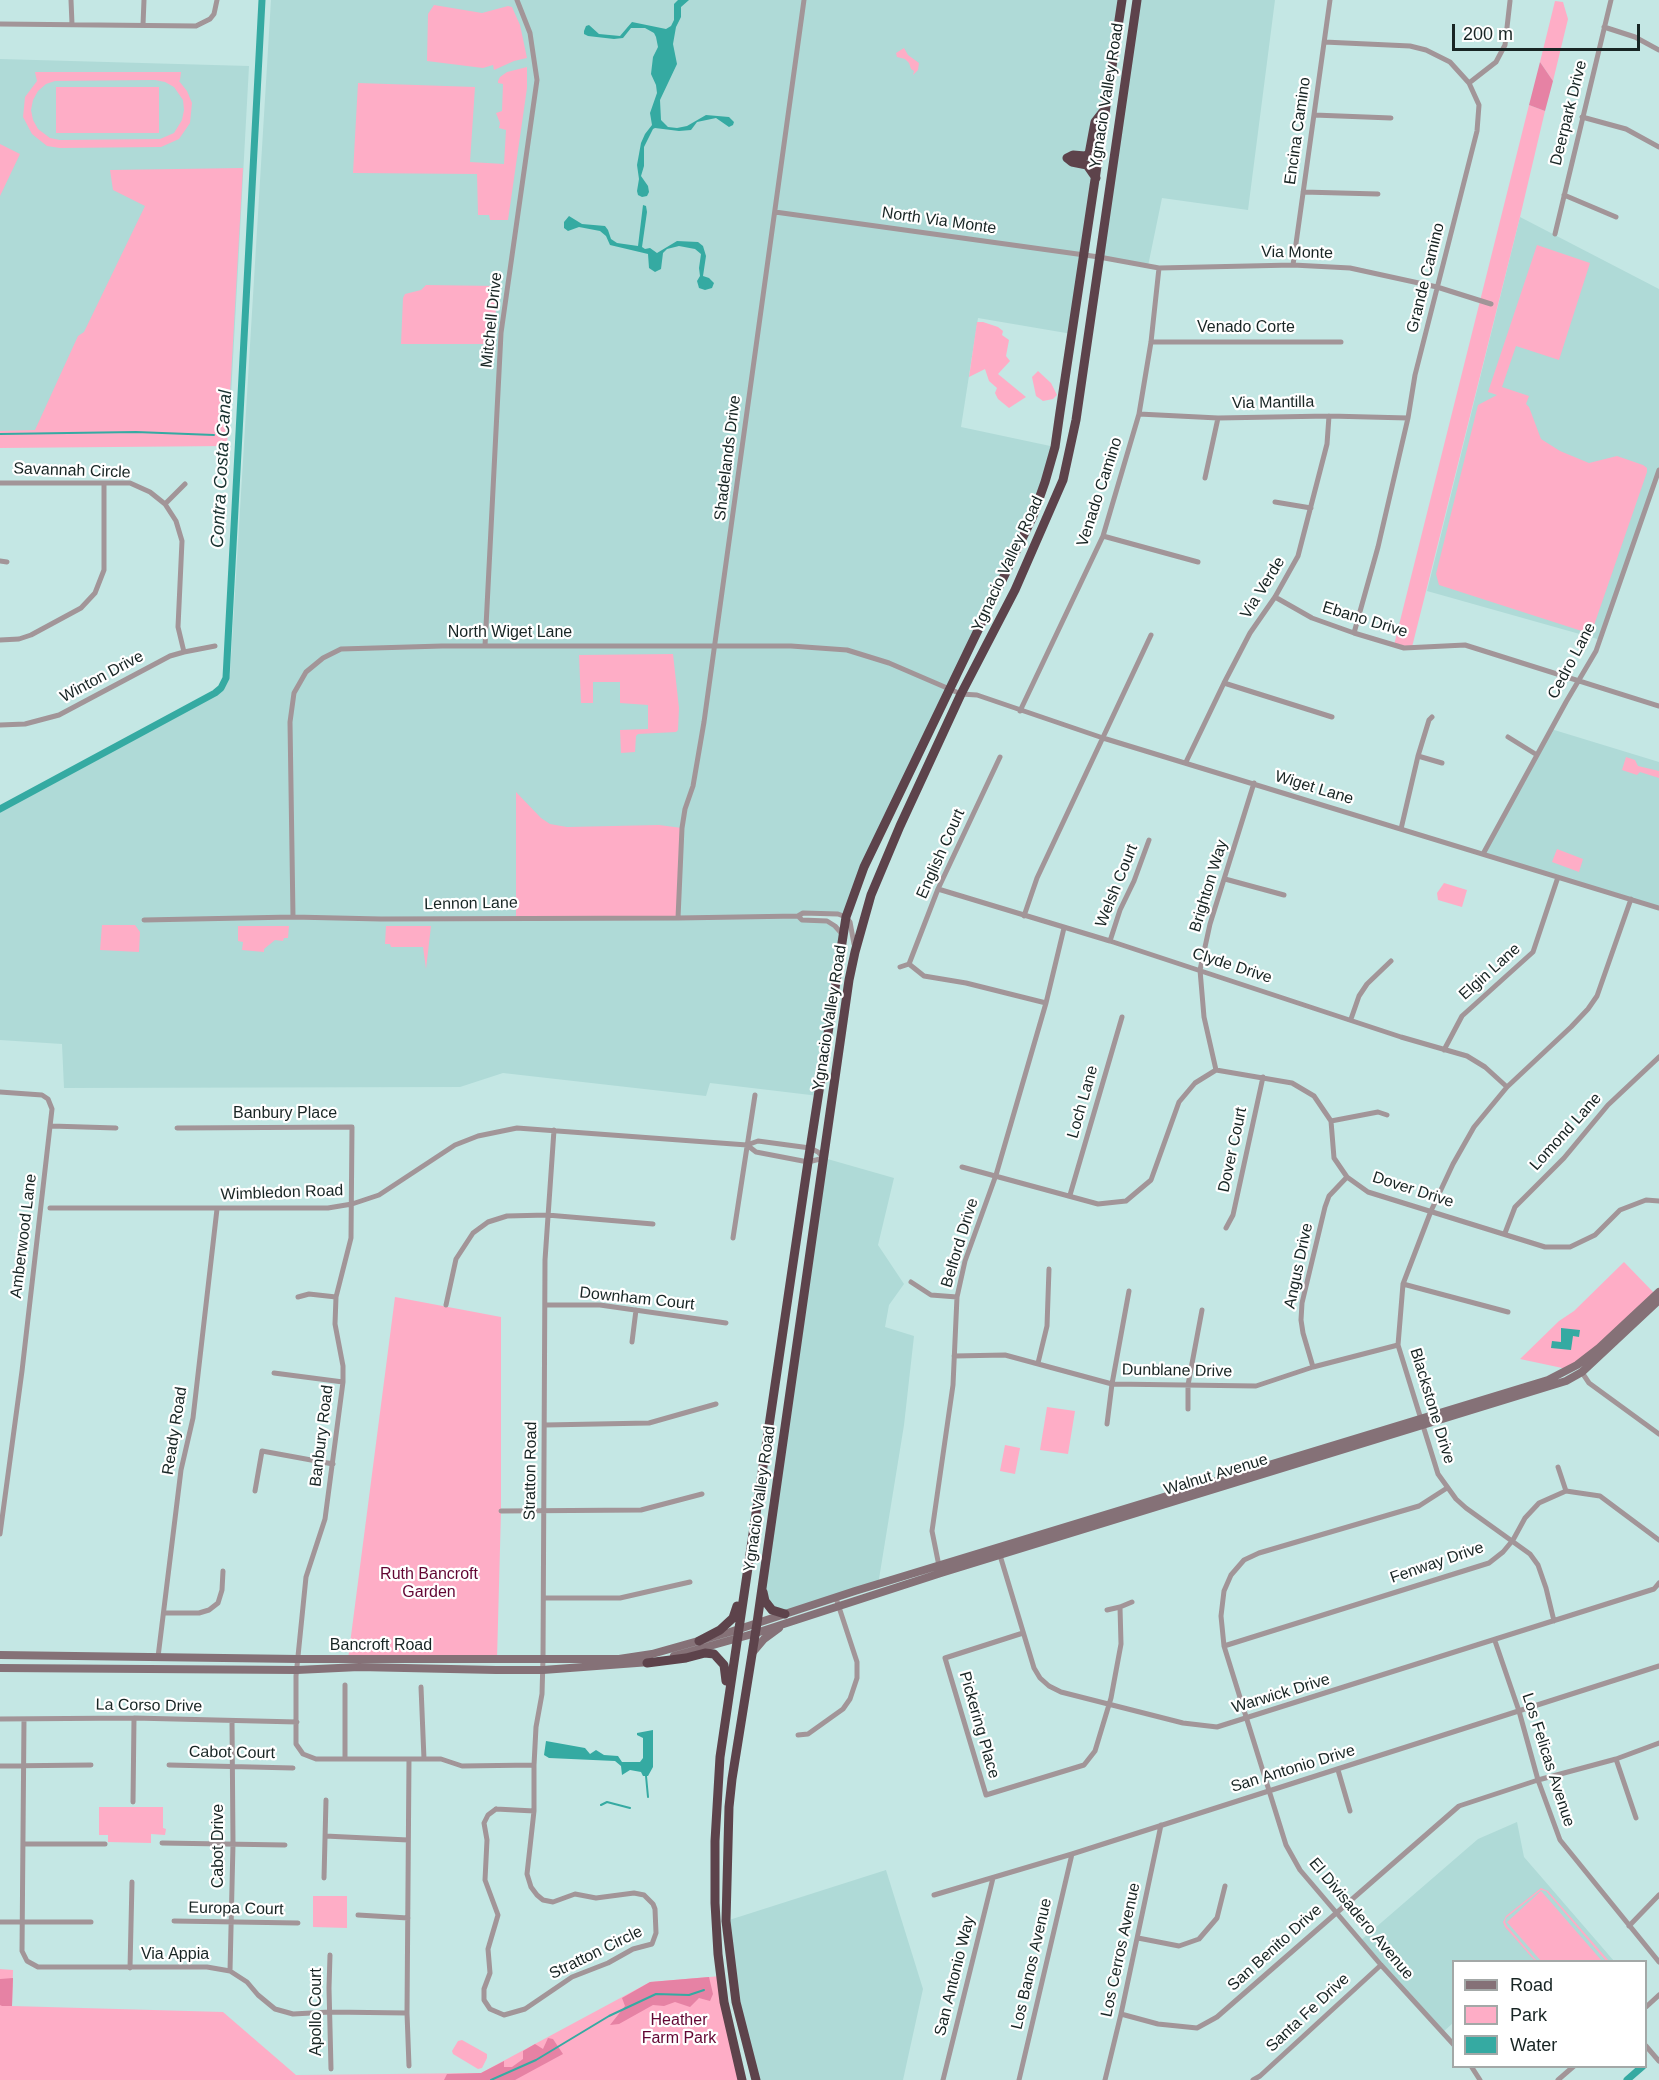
<!DOCTYPE html>
<style>
body{margin:0}
#map{position:relative;width:1659px;height:2080px;overflow:hidden;background:#c4e7e4;font-family:Helvetica,sans-serif}
canvas{display:block}
.legend{position:absolute;left:1452px;top:1960px;width:195px;height:108px;box-sizing:border-box;background:#fff;border:2px solid #a3a8a7;margin:0;padding:8px 10px;list-style:none;font-size:18px;color:#182524}
.legend li{display:flex;align-items:center;gap:12px;height:30px}
.legend b{width:30px;border:2px solid #a3a8a7}
.scale{position:absolute;left:1452px;top:24px;width:188px;height:27px;box-sizing:border-box;border:3px solid #182524;border-top:0;padding-left:8px;font-size:18px;line-height:21px;white-space:nowrap;color:#182524;-webkit-text-stroke:4px #fff;paint-order:stroke}
</style>
<div id="map">
<canvas width="1659" height="2080"></canvas>
<ul class="legend">
<li><b style="height:8px;background:#857177"></b>Road</li>
<li><b style="height:16px;background:#feadc6"></b>Park</li>
<li><b style="height:16px;background:#35aaa2"></b>Water</li>
</ul>
<div class="scale">200 m</div>
</div>
<script>
const context = document.querySelector('canvas').getContext('2d');
context.lineJoin = 'round';
function fill(path, color) { context.fillStyle = color; context.fill(path, 'evenodd'); }
const shape = rows => new Path2D(rows.map(r => 'M' + r).join(''));
function trace(path, color, width, dash) { context.strokeStyle = color; context.lineWidth = width; context.lineCap = dash ? 'butt' : 'round'; context.setLineDash(dash || []); context.stroke(path); }
function write(font, color, halo, rows, align = 'center') {
  context.font = font + ' Helvetica,sans-serif'; context.lineWidth = 4.5; context.setLineDash([]); context.textBaseline = 'middle'; context.strokeStyle = halo; context.fillStyle = color; for (const [text, x, y, turn = 0] of rows) {
    context.save(); context.translate(x, y); context.rotate((+turn || 0) * Math.PI / 180); context.textAlign = isNaN(turn) ? turn : align; if (halo) context.strokeText(text, 0, 0); context.fillText(text, 0, 0); context.restore();
  }
}
fill(shape([
 [271,0,1122,0,1072,334,978,318,961,427,1055,447,1045,482,864,867,846,917,803,913,798,916,802,920,827,921,843,935,819,1096,710,1083,706,1096,503,1073,460,1087,64,1088,62,1044,0,1040,0,810,219,693,223,690,230,674],
 [1137,0,1275,0,1248,210,1162,198,1148,266,1099,257],
 [0,59,249,66,229,432,0,431],
 [1520,217,1659,289,1659,470,1601,640,1427,591],
 [1551,729,1659,762,1659,908,1483,854],
 [824,1158,894,1178,878,1245,904,1284,889,1305,885,1327,914,1336,904,1425,878,1585,785,1614,772,1610,762,1589],
 [1517,1822,1524,1857,1614,1961,1454,1962,1453,2023,1443,2032,1360,1941,1478,1839],
 [886,1870,923,1989,903,2080,756,2080,745,2040,726,1921]
]), '#afdad7');
fill(shape([
 [1555,1,1563,2,1568,19,1553,81,1540,62],
 [434,5,482,13,508,6,512,7,520,25,527,58,514,61,494,70,493,65,483,68,427,61,428,14],
 [904,48,908,55,919,63,918,70,913,75,914,71,911,69,909,63,905,59,897,57,896,53],
 [527,67,527,88,508,220,490,220,489,215,478,215,477,174,353,173,358,83,475,87,470,162,504,164,506,130,499,128,500,123,496,113,502,111,503,84,498,83,498,81,500,77,507,72],
 [35,72,181,72,180,80,179,81,187,91,192,103,190,123,179,139,161,147,60,148,47,146,32,134,23,117,25,97,37,81],
 [55,81,155,80,165,82,174,87,183,100,184,110,182,120,174,133,160,139,60,140,50,138,38,129,33,120,31,110,33,100,38,91,46,84],
 [56,87,159,87,159,133,56,133],
 [1529,105,1545,111,1520,217,1412,647,1394,645],
 [0,144,20,154,0,196],
 [243,168,227,446,0,448,0,431,35,430,78,336,84,332,145,206,113,190,110,170],
 [1537,245,1590,263,1559,360,1516,346,1502,387,1529,396,1526,404,1529,407,1541,439,1560,451,1589,463,1617,456,1643,465,1647,468,1647,472,1591,634,1439,585,1436,574,1478,405,1497,395,1488,392],
 [426,285,498,286,493,344,401,344,403,298,405,294,421,290],
 [977,322,983,322,998,327,1003,331,1002,335,1009,340,1006,356,1010,361,998,374,1026,397,1009,408,998,399,995,393,997,388,989,381,985,369,969,377],
 [1038,371,1051,383,1057,395,1053,399,1043,401,1036,396,1032,377],
 [673,654,679,708,678,730,676,732,638,734,636,736,635,752,621,753,620,730,648,729,648,705,620,703,620,682,593,682,593,703,581,703,579,655],
 [1626,757,1635,760,1638,766,1659,771,1659,778,1640,772,1637,775,1622,770],
 [516,792,541,818,550,824,567,827,659,825,682,828,678,918,516,917],
 [1557,849,1583,859,1579,872,1552,862],
 [1444,883,1467,890,1462,907,1438,900,1437,893],
 [102,925,135,925,140,932,139,952,100,950],
 [238,926,289,926,288,938,284,938,283,941,275,940,264,949,264,952,242,950,243,942,238,941],
 [386,926,431,926,426,969,423,947,391,947,390,944,385,944],
 [1624,1262,1656,1295,1625,1324,1567,1369,1520,1359,1559,1321,1574,1311],
 [395,1297,501,1317,501,1511,497,1659,348,1659],
 [1047,1407,1075,1411,1068,1454,1040,1450],
 [1005,1445,1020,1448,1015,1474,1000,1471],
 [99,1807,163,1807,163,1828,166,1829,165,1835,151,1834,151,1843,108,1842,108,1835,99,1835],
 [1541,1888,1548,1891,1609,1961,1606,1961,1546,1891,1541,1890,1506,1918,1505,1922,1507,1926,1537,1961,1535,1961,1505,1927,1503,1922,1506,1916],
 [1541,1891,1542,1892,1602,1961,1541,1961,1507,1922],
 [313,1896,347,1896,347,1928,313,1927],
 [0,1969,13,1970,12,2006,223,2012,296,2075,481,2073,650,1982,721,1976,742,2080,0,2080],
 [462,2040,487,2054,487,2058,482,2068,478,2069,453,2054,452,2051,458,2041]
]), '#feadc6');
fill(shape([
 [1540,62,1553,81,1545,111,1529,105],
 [709,1977,713,1994,710,2001,699,1998,690,2007,675,2002,664,2006,653,2005,619,2024,610,2025,625,2006,622,1998,650,1982],
 [13,1978,12,2006,2,2006,0,2005,0,1979],
 [548,2038,553,2039,563,2054,515,2080,444,2080,447,2074,481,2073,504,2061,504,2067,512,2067,523,2059,523,2051,535,2044,543,2049]
]), '#e682a4');
fill(shape([
 [678,0,689,0,681,7,681,17,676,27,673,44,677,64,660,100,661,120,668,127,677,128,687,126,706,115,729,117,734,122,733,125,729,127,716,118,697,122,691,130,679,131,655,128,653,129,644,147,644,166,641,176,648,186,649,192,647,196,642,197,638,195,637,191,639,179,637,165,641,143,645,134,652,125,650,113,657,93,656,85,651,74,653,57,658,47,656,37,654,33,645,28,631,28,623,38,614,39,588,36,584,34,584,31,586,26,589,25,599,34,620,36,632,22,666,29,671,26,674,20,674,4],
 [643,205,646,206,647,212,642,247,645,249,650,248,657,253,677,241,698,242,703,246,706,256,703,276,709,278,714,283,712,288,705,290,699,288,697,281,700,276,699,268,701,254,695,249,679,246,667,249,663,253,661,269,655,272,649,268,648,254,610,245,606,236,600,231,579,227,568,231,564,228,564,222,569,216,582,224,605,226,608,230,611,239,617,243,638,246],
 [1561,1328,1580,1330,1579,1337,1573,1336,1571,1350,1551,1348,1552,1341,1561,1342],
 [653,1730,653,1767,648,1776,643,1776,641,1772,630,1770,622,1775,621,1766,615,1761,549,1758,544,1755,546,1741,585,1748,590,1754,596,1750,604,1755,618,1756,622,1762,640,1762,643,1758,643,1738,637,1735,637,1733]
]), '#35aaa2');
trace(shape([
 [0,434,136,432,214,435],
 [646,1776,648,1797],
 [601,1805,607,1802,630,1808],
 [491,2080,536,2060,609,2016,656,1994,689,1995,704,1990]
]), '#35aaa2', 2);
trace(shape([
 [0,809,215,693,221,688,226,678,262,0],
 [1627,2080,1643,2066]
]), '#35aaa2', 7);
trace(shape([
 [71,0,72,24],
 [0,24,196,26,210,19,214,14,217,0],
 [143,25,144,0],
 [1604,27,1635,37,1659,50],
 [1324,42,1410,46,1426,50,1450,62,1469,83,1479,105,1477,131,1415,375,1408,418,1378,547,1354,633],
 [1469,83,1496,62,1505,45,1510,1],
 [1314,115,1391,118],
 [1582,117,1626,129,1659,147],
 [1303,192,1378,194],
 [1564,195,1616,217],
 [775,212,1099,257,1159,268,1293,265,1350,268,1437,287,1491,304],
 [1555,234,1611,0],
 [1293,265,1330,0],
 [1151,342,1341,342],
 [1139,414,1218,418,1329,416,1408,418],
 [1205,478,1218,418],
 [0,483,130,483,150,492,165,504,176,521,182,541,178,627,184,652],
 [1275,502,1311,508],
 [165,504,185,484],
 [1103,536,1198,562],
 [0,561,7,562],
 [1275,597,1312,618,1354,633,1404,648,1465,645,1659,706],
 [0,640,19,639,31,635,81,608,95,593,104,570,104,483],
 [485,646,501,333,537,80,530,33,517,0],
 [1224,683,1332,717],
 [1020,711,1103,536,1139,414,1151,342,1159,268],
 [0,725,25,724,59,715,170,656,184,652,215,646],
 [1508,737,1537,755],
 [1418,756,1442,763],
 [1000,757,938,889,909,964,924,976,966,983,1046,1003],
 [1186,762,1224,683,1250,633,1275,597,1298,556,1327,444,1329,416],
 [1401,829,1418,756,1429,720,1432,717],
 [1483,854,1566,702,1596,651,1659,470],
 [1225,879,1284,895],
 [938,889,1110,941,1401,1037,1467,1056,1485,1067,1507,1087],
 [798,916,802,920,827,921,835,926,843,935],
 [1024,916,1037,878,1151,635],
 [293,917,290,722,294,693,306,672,323,658,341,649,442,646,791,646,847,650,889,663,961,694,977,695,1103,738,1659,908],
 [678,918,682,828,685,809,693,786,704,722,804,0],
 [144,920,293,917,381,919,678,918,798,916,803,913,838,914,846,917,850,922,854,944],
 [1110,941,1120,910,1134,881,1149,840],
 [900,967,909,964],
 [1351,1019,1359,996,1367,984,1391,961],
 [1444,1050,1462,1016,1533,952,1558,877],
 [1216,1070,1204,1017,1200,970,1210,924,1254,783],
 [0,1092,42,1095,48,1099,52,1109,22,1371,0,1534],
 [1331,1121,1378,1112,1387,1115],
 [51,1126,116,1128],
 [177,1128,352,1127,351,1238,336,1297,335,1324,343,1366,343,1382,325,1519,306,1577,296,1676,296,1744,303,1754,316,1759,441,1759,462,1766,534,1765],
 [962,1167,1098,1204,1126,1201,1151,1180,1179,1102,1195,1083,1216,1070,1292,1083,1314,1096,1331,1121,1334,1158,1347,1177,1368,1192,1545,1247,1570,1247,1595,1235,1620,1210,1646,1200,1659,1201],
 [1070,1195,1122,1017],
 [50,1208,328,1208,352,1204,379,1195,455,1145,478,1136,517,1128,747,1145,758,1141,810,1148,818,1152,824,1158,808,1162,756,1152,747,1145],
 [1226,1228,1233,1215,1263,1077],
 [1505,1233,1515,1207,1564,1158,1608,1105,1659,1057],
 [733,1238,755,1095],
 [911,1282,931,1295,957,1297],
 [1403,1284,1508,1312],
 [298,1297,309,1294,336,1297],
 [446,1305,456,1259,473,1233,488,1222,507,1216,547,1215,653,1224],
 [545,1305,600,1305,726,1323],
 [632,1342,636,1310],
 [954,1356,1005,1355,1112,1384,1256,1386,1313,1367,1398,1345],
 [1038,1363,1047,1326,1049,1269],
 [1313,1367,1303,1333,1301,1320,1302,1303,1325,1207,1329,1196,1347,1177],
 [1581,1371,1589,1383,1659,1434],
 [274,1373,343,1382],
 [1188,1409,1188,1385,1202,1310],
 [1107,1424,1112,1384,1129,1291],
 [545,1425,649,1423,716,1404],
 [1558,1467,1566,1491],
 [1447,1488,1419,1506,1259,1553,1244,1560,1231,1575,1224,1591,1221,1616,1224,1646,1286,1845,1300,1870,1381,1965,1454,2045],
 [255,1491,262,1451,333,1464],
 [501,1511,641,1510,702,1494],
 [999,1552,1034,1668,1040,1678,1049,1686,1061,1692,1183,1723,1217,1727,1654,1589,1659,1583],
 [939,1566,932,1531,953,1385,957,1297,965,1261,996,1175,1046,1003,1064,928],
 [544,1598,620,1598,690,1582],
 [1107,1610,1120,1607,1132,1602],
 [165,1613,199,1613,209,1610,218,1603,222,1590,223,1571],
 [1554,1621,1546,1588,1538,1565,1530,1554,1466,1508,1456,1499,1438,1474,1398,1345,1403,1284,1431,1211,1453,1164,1474,1127,1507,1087,1571,1027,1588,1009,1597,996,1631,899],
 [1023,1633,945,1658,986,1795,1084,1765,1095,1751,1111,1698,1121,1644,1120,1607],
 [1495,1641,1519,1711,1538,1780,1560,1840,1659,1962],
 [1224,1646,1489,1563,1503,1552,1513,1540,1525,1518,1539,1503,1566,1491,1600,1496,1659,1540],
 [158,1657,181,1470,193,1418,217,1209],
 [345,1685,345,1759],
 [421,1687,424,1759],
 [0,1719,134,1718,297,1722],
 [24,1719,22,1951,27,1961,38,1967,207,1967,230,1971,247,1982,258,1995,275,2009,293,2014,330,2012,407,2013],
 [798,1735,808,1734,843,1709,850,1699,857,1678,857,1662,836,1598],
 [409,1759,407,2013,409,2066],
 [1616,1759,1636,1818],
 [169,1765,293,1768],
 [0,1766,91,1765],
 [1338,1770,1350,1811],
 [133,1802,134,1718],
 [496,1809,534,1811,527,1874,531,1887,537,1895,543,1900,553,1902,575,1894,596,1898,634,1893,644,1895,653,1904,655,1909,656,1933,652,1944,633,1949,608,1963,572,1977,525,2009,504,2015,490,2009,484,2000,484,1989,490,1973,488,1949,498,1915,485,1880,487,1840,484,1823,488,1815,496,1809],
 [534,1811,534,1765,536,1727,542,1694,543,1659,545,1260,554,1130],
 [325,1836,408,1840],
 [162,1843,285,1845],
 [23,1844,105,1844],
 [324,1878,326,1800],
 [934,1895,1072,1854,1659,1666],
 [358,1915,408,1918],
 [174,1921,298,1923],
 [0,1922,91,1922],
 [1629,1926,1659,1895],
 [1138,1938,1179,1946,1199,1939,1217,1918,1225,1886],
 [330,1955,329,1988,331,2069],
 [130,1968,132,1882],
 [230,1971,233,1844,232,1721],
 [1646,2007,1659,1995],
 [1121,2014,1158,2024,1197,2028,1217,2017,1459,1806,1538,1780,1616,1759,1659,1743],
 [1646,2046,1659,2061],
 [1471,2066,1480,2080],
 [943,2080,993,1878],
 [1019,2080,1072,1854],
 [1105,2080,1121,2014,1161,1825],
 [1253,2080,1260,2076,1381,1965],
 [1558,2080,1574,2066]
]), '#a29598', 5);
trace(shape([
 [753,1652,764,1639,779,1628],
 [0,1655,298,1659,619,1659,652,1654,730,1632,855,1591,1548,1380,1577,1365,1599,1348,1659,1292],
 [674,1656,756,1633,941,1573,1566,1381,1582,1372,1659,1300],
 [0,1668,297,1670,359,1667,496,1670,543,1670,650,1662]
]), '#857177', 8);
trace(shape([
 [1067,158,1073,155,1085,156,1089,154,1095,122,1105,109],
 [1067,158,1072,162,1087,165,1096,178],
 [763,1592,765,1601,772,1610,785,1614],
 [699,1641,720,1630,733,1618,737,1606],
 [647,1663,686,1658,705,1653,714,1654,724,1665,726,1681],
 [742,2080,724,2002,718,1954,715,1903,715,1841,720,1757,808,1162,846,917,864,867,1033,516,1045,482,1055,447,1060,412,1122,0],
 [756,2080,736,2002,726,1921,729,1807,732,1779,757,1623,849,980,855,952,871,895,900,826,961,694,1015,590,1063,480,1076,420,1137,0]
]), '#5d434b', 9);
write('16px', '#182524', '#fff', [
 ["Ygnacio Valley Road",1107,96,-81],
 ["Deerpark Drive",1569,113,-76],
 ["Encina Camino",1298,131,-82],
 ["North Via Monte",939,221,8],
 ["Via Monte",1297,253,1],
 ["Grande Camino",1426,278,-76],
 ["Mitchell Drive",492,320,-84],
 ["Venado Corte",1246,328],
 ["Via Mantilla",1273,403,-1],
 ["Shadelands Drive",728,458,-83],
 ["Savannah Circle",72,471,2],
 ["Venado Camino",1100,492,-72],
 ["Ygnacio Valley Road",1008,564,-65],
 ["Via Verde",1263,588,-58],
 ["Ebano Drive",1365,620,17],
 ["North Wiget Lane",510,633],
 ["Cedro Lane",1572,661,-62],
 ["Winton Drive",102,677,-28],
 ["Wiget Lane",1314,788,17],
 ["English Court",941,854,-66],
 ["Welsh Court",1117,886,-68],
 ["Brighton Way",1209,886,-73],
 ["Lennon Lane",471,904,-1],
 ["Clyde Drive",1232,966,18],
 ["Elgin Lane",1490,972,-42],
 ["Ygnacio Valley Road",830,1018,-81],
 ["Loch Lane",1083,1102,-74],
 ["Banbury Place",285,1114],
 ["Lomond Lane",1566,1132,-48],
 ["Dover Court",1233,1150,-78],
 ["Dover Drive",1413,1190,18],
 ["Wimbledon Road",282,1193,-2],
 ["Amberwood Lane",24,1236,-83],
 ["Belford Drive",960,1243,-73],
 ["Angus Drive",1299,1266,-78],
 ["Downham Court",637,1299,6],
 ["Dunblane Drive",1177,1371,1],
 ["Blackstone Drive",1432,1406,73],
 ["Ready Road",175,1431,-81],
 ["Banbury Road",322,1436,-83],
 ["Stratton Road",531,1471,-89],
 ["Walnut Avenue",1216,1475,-17],
 ["Ygnacio Valley Road",760,1499,-82],
 ["Fenway Drive",1437,1563,-19],
 ["Bancroft Road",381,1646],
 ["Warwick Drive",1281,1694,-17],
 ["La Corso Drive",149,1706,1],
 ["Pickering Place",979,1725,74],
 ["Cabot Court",232,1753,1],
 ["Los Felicas Avenue",1548,1760,72],
 ["San Antonio Drive",1293,1769,-17],
 ["Cabot Drive",219,1846,-90],
 ["Europa Court",236,1909,1],
 ["El Divisadero Avenue",1361,1919,50],
 ["San Benito Drive",1275,1948,-42],
 ["Los Cerros Avenue",1121,1950,-78],
 ["Stratton Circle",596,1953,-26],
 ["Via Appia",175,1955],
 ["Los Banos Avenue",1032,1964,-77],
 ["San Antonio Way",955,1976,-76],
 ["Apollo Court",317,2012,-90],
 ["Santa Fe Drive",1308,2013,-43]
]);
write('16px', '#620633', '#fff', [
 ["Ruth Bancroft",429,1575],
 ["Garden",429,1593],
 ["Heather",679,2021],
 ["Farm Park",679,2039]
]);
write('italic 18px', '#193230', '#fff', [
 ["Contra Costa Canal",222,469,-87]
]);
</script>
